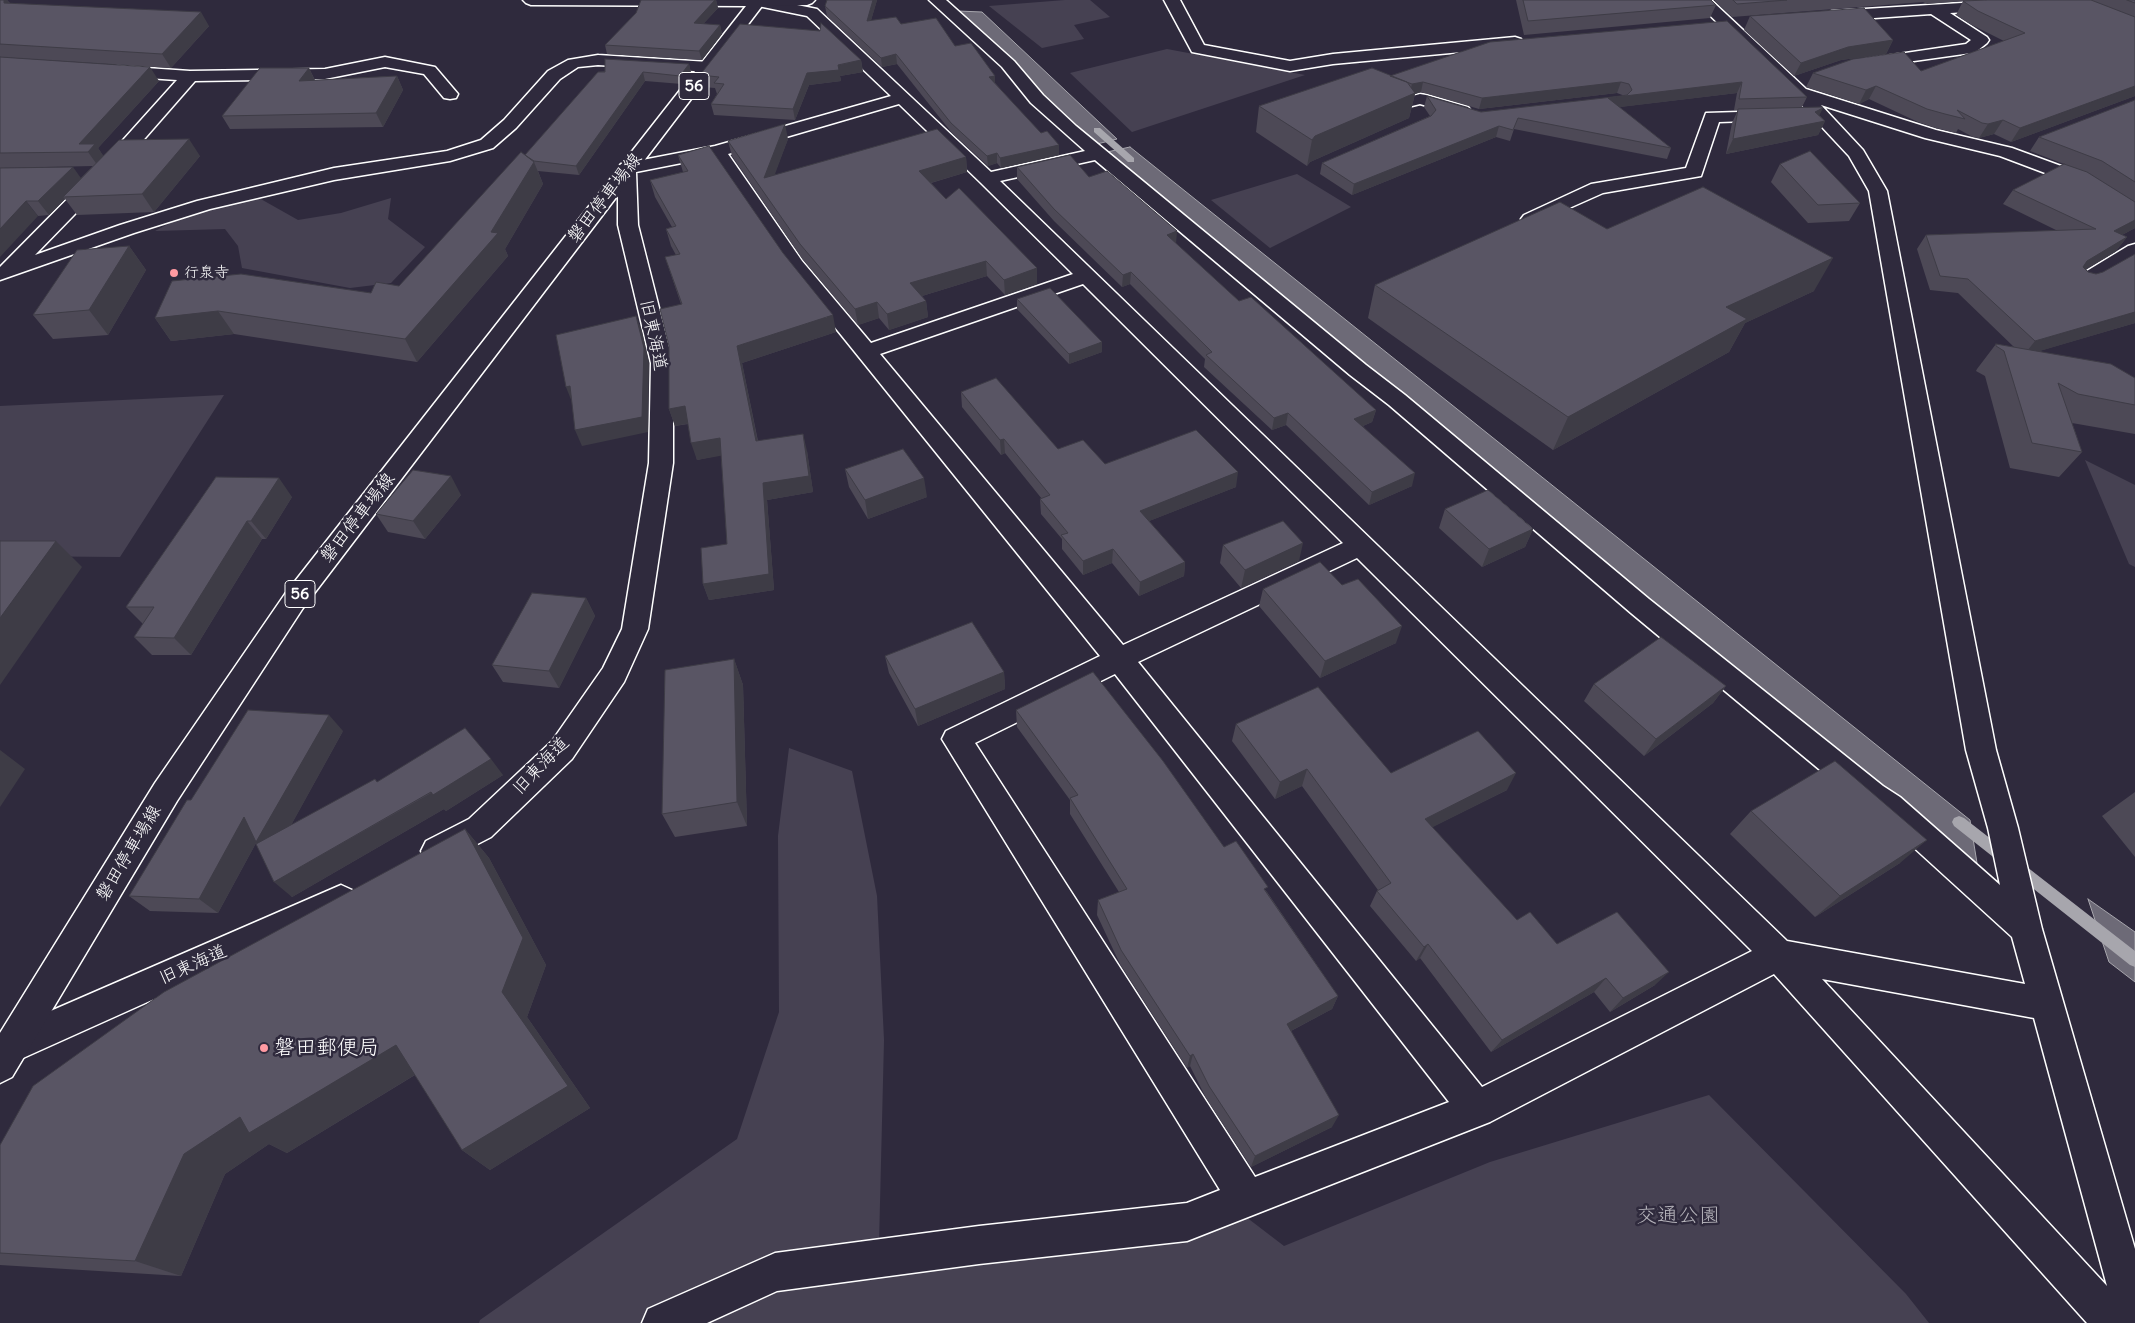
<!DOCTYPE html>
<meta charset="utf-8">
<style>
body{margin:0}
canvas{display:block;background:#2f2a3d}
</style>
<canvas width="2135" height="1323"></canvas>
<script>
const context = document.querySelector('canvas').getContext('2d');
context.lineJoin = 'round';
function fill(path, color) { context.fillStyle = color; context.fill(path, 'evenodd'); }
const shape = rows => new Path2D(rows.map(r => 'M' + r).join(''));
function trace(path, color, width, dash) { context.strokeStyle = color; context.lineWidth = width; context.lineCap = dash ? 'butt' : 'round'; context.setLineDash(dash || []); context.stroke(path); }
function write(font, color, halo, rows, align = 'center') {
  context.font = font + ' Delius,"Klee One",sans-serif'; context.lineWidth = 5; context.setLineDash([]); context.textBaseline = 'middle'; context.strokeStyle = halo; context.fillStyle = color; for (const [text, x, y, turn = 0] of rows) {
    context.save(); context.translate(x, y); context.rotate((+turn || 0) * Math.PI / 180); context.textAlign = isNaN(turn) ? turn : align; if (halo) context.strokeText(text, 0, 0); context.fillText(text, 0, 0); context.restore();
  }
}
fill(shape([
 [1065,0,1090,0,1110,17,1074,25,1084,39,1042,48,989,6],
 [1167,49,1305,75,1132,132,1070,73],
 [1297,174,1351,207,1270,248,1211,200],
 [259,198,298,220,341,213,391,198,388,219,425,247,391,283,350,288,242,268,238,246,225,229,155,231,191,212],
 [224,395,120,557,0,556,0,406],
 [2085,460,2135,485,2135,567,2129,564],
 [789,748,852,771,877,896,884,1040,879,1243,1233,1207,1284,1246,1490,1162,1709,1095,1906,1294,1929,1323,479,1323,480,1320,737,1139,779,1012,778,836]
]), '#464152');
const water = shape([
 [957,11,982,12,1117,139,1089,146,957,11],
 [1130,147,1970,820,1977,863,1951,863,1107,152,1130,147],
 [2088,899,2135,932,2135,982,2109,962,2088,899]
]);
fill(water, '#6d6a77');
trace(water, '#a7a6ad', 1);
fill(shape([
 [1094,128,1100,128,1134,158,1134,162,1128,162,1094,132,1094,128],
 [1959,816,1964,818,2135,951,2135,967,2130,965,1954,826,1952,822,1954,818,1959,816]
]), '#a7a6ad');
const minor = shape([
 [752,0,772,0,817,9,991,172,1085,151,1031,103,1002,67,929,0,946,0,1014,61,1043,95,1076,126,1366,365,1405,395,1649,599,1883,786,1900,797,2000,885,1988,828,1966,750,1869,191,1849,156,1793,96,1694,0,1711,0,1806,89,1936,130,2012,148,2091,177,2135,205,2135,219,2128,217,2077,185,2000,156,1925,138,1821,105,1863,150,1887,191,1996,750,2018,828,2042,929,2135,1249,2135,1323,2087,1323,1774,974,1490,1122,1187,1241,979,1264,777,1291,707,1323,642,1323,648,1309,775,1253,979,1226,1187,1203,1220,1190,942,739,946,731,1100,656,788,269,712,157,636,172,638,225,673,363,673,463,648,629,624,682,572,759,491,837,437,865,426,861,421,851,426,841,469,819,552,741,603,668,622,629,649,463,651,363,618,225,618,168,621,164,627,163,715,146,891,96,807,16,753,5,750,2,752,0],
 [899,104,980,182,1073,274,871,343,802,261,728,154,899,104],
 [1095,160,1350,375,1389,405,1631,613,1861,804,1878,815,2012,937,2025,984,1787,941,1000,181,1095,160],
 [1083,284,1343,543,1123,645,880,354,1083,284],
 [1357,558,1752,951,1482,1087,1138,662,1357,558],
 [1115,674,1449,1102,1255,1177,975,743,1115,674],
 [1822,979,2034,1018,2107,1286,1822,979],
 [1164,0,1180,0,1204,45,1290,61,1333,54,1515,37,1521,39,1523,42,1521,45,1515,47,1333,64,1290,71,1192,52,1164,0],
 [2010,0,2055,0,2052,3,2035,8,1950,13,1987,37,1989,40,1987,43,1977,51,1971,53,1871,67,1865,65,1863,62,1865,59,1966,44,1971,40,1931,14,1832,21,1827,19,1824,16,1827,13,1832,11,2010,0],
 [598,55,709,62,715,64,717,67,715,70,709,72,598,65,578,67,560,79,516,128,493,148,450,161,334,180,210,209,134,233,0,280,0,267,97,169,177,80,118,76,112,75,110,71,112,67,118,66,190,71,325,69,385,57,435,67,458,94,456,98,450,99,444,98,424,74,385,67,325,79,195,81,111,177,35,255,120,225,197,201,334,168,447,151,481,140,504,120,548,71,568,60,598,55],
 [1378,85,1409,97,1420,94,1426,95,1468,107,1471,111,1468,115,1462,116,1420,104,1408,107,1402,106,1372,94,1370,90,1372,86,1378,85],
 [1771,111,1777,112,1780,116,1777,120,1719,122,1701,176,1603,193,1531,225,1524,223,1521,219,1524,215,1591,184,1686,168,1706,113,1771,111],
 [2135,244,2135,259,2091,285,2084,287,2077,285,2074,281,2077,277,2128,246,2135,244],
 [341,885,352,890,357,900,352,910,23,1058,11,1063,0,1059,0,1033,341,885]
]);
const major = shape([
 [523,0,815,0,812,3,807,5,762,6,303,608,177,801,12,1077,0,1083,0,1033,155,783,285,594,746,6,531,5,526,3,523,0]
]);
trace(minor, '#fff', 3);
trace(major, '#fff', 3);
fill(minor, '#2f2a3d');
fill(major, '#2f2a3d');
fill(shape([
 [0,0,7,0,10,3,209,26,171,68,0,57],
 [716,0,718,8,703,24,720,25,722,34,702,60,607,54,605,45],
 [877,0,871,20,901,24,955,46,995,83,1059,155,1001,168,997,163,988,166,952,133,897,64,882,67,827,16,825,6],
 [1516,0,1711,0,1716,5,1710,18,1524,35],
 [1715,0,2135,0,2135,96,2011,142,1994,134,1979,138,1973,137,1958,129,1956,133,1936,128,1918,122,1869,99,1859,104,1806,87,1813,73,1921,71,2004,41,1970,24,1956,15,1963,1,1927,4,1923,2,1732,17,1715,1],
 [1750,16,1893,40,1886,54,1841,60,1794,76,1744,30],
 [1727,21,1807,97,1802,107,1820,116,1825,121,1818,135,1726,154,1732,123,1738,110,1734,110,1737,93,1619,107,1671,148,1667,159,1514,129,1510,141,1496,137,1352,195,1320,174,1322,163,1430,116,1424,107,1427,96,1481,112,1625,96,1617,93,1479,109,1421,92,1415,94,1409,118,1310,162,1307,166,1256,132,1259,106,1390,76],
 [0,57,159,81,98,148,103,156,200,156,154,212,77,215,65,199,49,215,38,216,0,168,81,178,93,166,0,168],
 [861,60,863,72,840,76,841,81,809,85,795,120,714,115,711,104,717,94,715,88,703,87,700,75],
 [689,64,691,73,682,84,645,81,579,175,538,171,543,184,505,249,508,256,417,362,234,334,171,341,155,318,371,293,399,286,525,155,598,72],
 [309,68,315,80,397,76,403,90,383,127,230,129,222,116],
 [2135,100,2135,228,2122,235,2127,237,2115,252,2086,269,2135,323,2039,351,2135,378,2135,434,2072,423,2082,452,2059,477,2010,468,1985,376,1976,371,1977,369,1996,344,2014,347,1958,293,1930,290,1917,249,1926,235,2058,231,2003,204,2013,190,2064,164,2030,151,2039,137],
 [788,139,774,175,966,157,967,172,931,183,946,199,1037,268,1037,284,1005,295,987,276,922,296,926,301,928,317,889,330,879,318,858,325,803,260,732,156,728,141],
 [678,155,836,332,742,363,758,441,807,451,813,492,767,500,774,590,709,600,703,584,727,544,721,455,697,460,688,424,675,426,669,409,681,304,665,257,676,255,671,246,666,229,672,227,655,197,650,180,683,172],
 [1780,164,1860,203,1849,221,1808,223,1771,182],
 [1017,167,1089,177,1176,244,1239,301,1376,410,1372,422,1363,426,1412,486,1369,505,1286,425,1272,430,1204,367,1205,359,1130,284,1122,287,1054,221,1017,179],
 [1607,229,1814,291,1745,323,1729,352,1553,450,1368,318,1375,285],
 [129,246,146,270,108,335,53,339,33,315],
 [1017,299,1102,342,1102,352,1069,364,1017,309],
 [961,392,1058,449,1105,464,1236,487,1149,521,1185,562,1184,576,1139,596,1112,563,1083,575,1062,549,1062,539,1041,514,1040,499,1042,499,1005,453,1001,455,962,407],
 [845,469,927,497,868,519,849,487],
 [216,477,292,497,266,539,262,539,191,655,152,655,134,637,143,624,126,607],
 [461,495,425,539,388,532,376,514],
 [1445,509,1533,529,1525,547,1482,567,1439,528],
 [1223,545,1299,561,1241,588,1220,563],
 [1263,589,1396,643,1320,678,1259,606],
 [586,598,595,616,559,688,503,682,492,665],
 [885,656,1004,672,1005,689,918,726,889,673],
 [734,659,743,685,747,826,675,837,662,814],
 [1594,684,1726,686,1713,703,1644,756,1584,701],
 [1016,710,1224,847,1267,892,1338,996,1332,1009,1291,1031,1332,1127,1251,1167,1206,1098,1190,1066,1187,1068,1120,964,1097,915,1098,900,1119,892,1070,814,1070,800,1017,727],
 [1236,724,1391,773,1507,790,1432,827,1517,920,1557,944,1655,985,1610,1012,1594,992,1491,1052,1420,958,1416,961,1370,906,1377,891,1378,890,1302,786,1275,799,1232,741],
 [343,731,291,825,378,782,503,775,446,811,444,809,292,897,256,843,218,913,150,911,129,896],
 [2135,792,2135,857,2102,816],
 [1751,811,1900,863,1815,917,1730,834],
 [465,829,489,858,546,965,527,1017,590,1108,490,1170,462,1150,415,1075,287,1153,269,1144,225,1174,181,1276,0,1265,0,1145]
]), '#4d4956');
fill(shape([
 [4,0,7,0,13,9,4,3],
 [715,0,716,0,718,8,696,32,694,23],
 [873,0,877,0,868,31,867,21],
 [201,12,209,26,171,68,162,54],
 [720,25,722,34,702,60,699,51],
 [1893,40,1886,54,1841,60,1794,76,1801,63,1848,47],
 [896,54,897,64,882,67,881,58],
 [861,60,863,72,840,76,841,81,809,85,795,120,793,109,807,73],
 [689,64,691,73,682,84,680,76],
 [150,67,159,81,98,148,105,158,98,166,88,152,79,144],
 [309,68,315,81,299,81],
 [643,72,645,81,579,175,576,166],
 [397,76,403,90,383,127,376,113],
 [995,76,995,86,989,77],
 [1423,82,1421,92,1415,94,1409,118,1310,162,1307,166,1312,140,1315,136,1409,95,1412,84],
 [1621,82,1617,93,1479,109,1482,98],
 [1742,82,1737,93,1604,109,1608,98],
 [1876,86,1869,99,1859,104,1866,90],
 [2135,86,2135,96,2011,142,2020,128],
 [1823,108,1816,122,1825,121,1818,135,1726,154,1733,139,1815,112],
 [2003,120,1994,134,1979,138,1988,124],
 [785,124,788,139,768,193,764,178],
 [1499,126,1496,137,1352,195,1354,184],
 [189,139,200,156,154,212,142,194],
 [1059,145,1059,155,1001,168,1000,158],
 [997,153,997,163,988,166,987,156],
 [966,157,967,172,920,186,919,171],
 [534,162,543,184,505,249,508,256,417,362,405,339,491,232],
 [73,167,83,181,63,197,65,199,49,215,38,201],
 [26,201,38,216,0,257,0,229],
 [2135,220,2135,228,2103,245,2114,231],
 [1177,231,1176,244,1167,235],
 [2127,237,2115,252,2076,275,2087,261],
 [129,246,146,270,108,335,89,310],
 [1833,258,1814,291,1745,323,1729,352,1553,450,1568,417,1726,307],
 [986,261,987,276,912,299,910,283],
 [1037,268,1037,284,1005,295,1004,280],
 [1131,272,1130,284,1122,287,1123,275],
 [926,301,928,317,889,330,887,314],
 [877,302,879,318,858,325,855,309],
 [218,311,234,334,171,341,155,318],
 [2135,312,2135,323,2023,356,2035,341],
 [833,315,836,332,742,363,761,458,756,441,737,346],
 [636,316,642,331,649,363,648,432,582,446,575,430],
 [1102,342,1102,352,1069,364,1069,354],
 [570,386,572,402,566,387],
 [685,406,691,423,675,426,669,409],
 [1376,410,1372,422,1351,431,1354,419],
 [1288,413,1286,425,1272,430,1274,418],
 [803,434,807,451,813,492,767,500,774,590,709,600,703,584,763,483],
 [720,438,725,455,697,460,691,443],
 [1004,439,1005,453,1001,455,1000,440],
 [1238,472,1236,487,1139,525,1140,511],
 [1415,473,1412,486,1369,505,1372,492],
 [451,476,461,495,425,539,413,521],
 [279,478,292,497,266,539,251,521],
 [924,478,927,497,868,519,865,500],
 [247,521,262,539,191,655,174,638],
 [1533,529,1525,547,1482,567,1489,549],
 [56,541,82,567,0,685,0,618],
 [1303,543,1299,561,1241,588,1245,570],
 [1113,549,1112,563,1083,575,1083,561],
 [1185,562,1184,576,1139,596,1140,582],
 [586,598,595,616,559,688,549,671],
 [1402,626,1396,643,1320,678,1325,661],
 [734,659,743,685,747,826,737,802],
 [1004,672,1005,689,918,726,915,709],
 [1726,686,1713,703,1644,756,1656,739],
 [329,715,343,731,273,858,256,843,218,913,199,899,244,817],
 [0,750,25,769,0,807],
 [491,759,503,775,446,811,444,809,292,897,274,882],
 [1307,769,1302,786,1275,799,1280,782],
 [1516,773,1507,790,1417,835,1425,819],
 [465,829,489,858,546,965,527,1017,590,1108,490,1170,462,1150,502,992],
 [1927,840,1900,863,1815,917,1840,896],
 [1428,944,1420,958,1416,961,1424,947],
 [1669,972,1655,985,1610,1012,1623,998],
 [1606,978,1594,992,1491,1052,1502,1040],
 [1338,996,1332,1009,1281,1036,1287,1024],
 [396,1045,426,1068,287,1153,269,1144,225,1174,181,1276,135,1261,184,1154,240,1117],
 [1193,1054,1190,1066,1187,1068,1190,1056],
 [1339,1115,1332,1127,1251,1167,1255,1156]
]), '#3e3c46');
const building = shape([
 [0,0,4,0,4,3,201,12,162,54,0,44,0,0],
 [641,0,715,0,694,23,720,25,699,51,605,45,636,13,641,0],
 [827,0,873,0,867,21,896,17,901,24,936,18,955,46,971,43,995,76,989,77,1041,133,1047,131,1059,145,1000,158,997,153,987,156,951,123,896,54,881,58,825,6,827,0],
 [1523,0,1711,0,1716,5,1528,21,1523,0],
 [1733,0,1787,0,1737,4,1733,0],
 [1986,0,2091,0,2135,17,2135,86,2020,128,2003,120,1988,124,1982,123,1957,110,1965,119,1945,114,1927,109,1876,86,1866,90,1813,73,1853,59,1904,52,1921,71,2025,33,1978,11,1963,1,1986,0],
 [2127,0,2135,0,2135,3,2127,0],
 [1864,8,1893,40,1848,47,1801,63,1750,16,1864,8],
 [1727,21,1807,97,1739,99,1742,82,1608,98,1671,148,1518,118,1513,130,1499,126,1354,184,1322,163,1431,116,1436,110,1427,96,1481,112,1621,96,1627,95,1632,90,1629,84,1621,82,1482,98,1423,82,1412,84,1390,76,1490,42,1727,21],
 [821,23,861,60,838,65,839,70,807,73,793,109,711,104,724,84,714,83,719,77,700,75,740,24,820,31,821,23],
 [0,57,150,67,79,144,95,144,88,152,0,153,0,57],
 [605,59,689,64,680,76,643,72,576,166,534,161,525,155,598,72,605,72,605,59],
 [260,68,309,68,299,81,397,76,376,113,222,116,260,68],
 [1372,68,1407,82,1415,93,1315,136,1312,140,1259,106,1372,68],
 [2135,100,2135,182,2102,161,2039,137,2135,100],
 [1822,107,1823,108,1815,112,1825,121,1733,139,1738,109,1822,107],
 [785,124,764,178,937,129,966,157,919,171,946,199,959,188,1037,268,1004,280,986,261,910,283,926,301,887,314,877,302,855,309,800,244,728,141,785,124],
 [189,139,142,194,63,197,119,140,189,139],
 [709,146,783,253,833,315,737,346,756,441,803,434,809,476,763,483,769,574,703,584,701,548,727,544,720,438,691,443,685,406,669,409,669,346,660,309,682,304,665,257,680,254,666,229,676,226,650,180,688,171,678,155,709,146],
 [1810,151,1860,203,1818,205,1780,164,1810,151],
 [521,152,534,162,491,232,498,233,405,339,218,311,155,318,172,281,241,274,371,293,376,282,399,286,521,152],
 [1070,155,1089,177,1107,171,1177,231,1167,235,1239,301,1251,297,1376,410,1354,419,1415,473,1372,492,1288,413,1274,418,1206,355,1212,352,1131,272,1123,275,1054,209,1017,167,1070,155],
 [2064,164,2087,172,2135,202,2135,220,2114,231,2127,237,2087,261,2083,267,2088,272,2096,274,2103,272,2135,254,2135,312,2035,341,1968,279,1940,276,1926,235,2096,229,2013,190,2064,164],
 [73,167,38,201,26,201,0,229,0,168,73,167],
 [1703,187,1833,258,1726,307,1747,319,1568,417,1375,285,1560,202,1607,229,1703,187],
 [129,246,89,310,33,315,77,250,129,246],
 [1050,288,1102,342,1069,354,1017,299,1050,288],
 [636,316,644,348,642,417,575,430,570,386,566,387,556,335,636,316],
 [1996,344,2111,364,2135,378,2135,405,2078,394,2058,383,2082,452,2032,443,2004,351,1996,346,1996,344],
 [996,378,1058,449,1083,440,1105,464,1196,430,1238,472,1140,511,1185,562,1140,582,1113,549,1083,561,1061,535,1068,533,1040,499,1050,495,1004,439,1000,440,961,392,996,378],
 [903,449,924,478,865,500,845,469,903,449],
 [413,470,451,476,413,521,376,514,413,470],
 [216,477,279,478,251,521,247,521,174,638,134,637,154,607,126,607,216,477],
 [1488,490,1533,529,1489,549,1445,509,1488,490],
 [1283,521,1303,543,1245,570,1223,545,1283,521],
 [0,541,56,541,0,618,0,541],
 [1320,562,1342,585,1358,579,1402,626,1325,661,1263,589,1320,562],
 [532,593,586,598,549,671,492,665,532,593],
 [972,622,1004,672,915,709,885,656,972,622],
 [1661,637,1726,686,1656,739,1594,684,1661,637],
 [734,659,737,802,662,814,665,670,734,659],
 [1093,672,1163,761,1224,847,1236,841,1268,887,1264,889,1338,996,1287,1024,1339,1115,1255,1156,1209,1086,1193,1054,1190,1056,1121,950,1098,900,1127,889,1070,798,1078,795,1016,710,1093,672],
 [1318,687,1391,773,1478,731,1516,773,1425,819,1517,920,1530,912,1557,944,1617,912,1669,972,1623,998,1606,978,1502,1040,1428,944,1424,947,1377,891,1391,883,1307,769,1280,782,1236,724,1318,687],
 [248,710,329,715,256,842,244,817,199,899,129,896,187,800,191,800,248,710],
 [465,728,491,759,433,795,431,792,274,882,256,844,375,779,377,782,465,728],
 [1835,761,1927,840,1840,896,1751,811,1835,761],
 [465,829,523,938,502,992,568,1086,462,1150,396,1045,249,1133,240,1117,184,1154,135,1261,0,1253,0,1145,33,1086,164,992,465,829]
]);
fill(building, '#595564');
trace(building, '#3e3c46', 1);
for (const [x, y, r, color] of [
 [174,273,5,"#ff9aa2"],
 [264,1048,5,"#ff9aa2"]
]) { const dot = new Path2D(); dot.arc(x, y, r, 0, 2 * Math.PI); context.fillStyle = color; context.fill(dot); trace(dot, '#2f2a3d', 2); }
write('15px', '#fff', '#2f2a3d', [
 ["行泉寺",184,273]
], 'left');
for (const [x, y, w] of [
 [694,86,30],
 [300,594,30]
]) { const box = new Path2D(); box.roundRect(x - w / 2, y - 13.5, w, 27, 4); context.fillStyle = '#2f2a3d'; context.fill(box); trace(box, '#fff', 1); }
write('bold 16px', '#fff', null, [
 ["56",694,86],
 ["56",300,594]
]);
write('18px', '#fff', '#2f2a3d', [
 ["磐田停車場線",605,198,-52],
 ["旧東海道",653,335,78],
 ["磐田停車場線",358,518,-52],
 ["旧東海道",541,766,-46],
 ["磐田停車場線",129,853,-59],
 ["旧東海道",193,965,-24]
]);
write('21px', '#fff', '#2f2a3d', [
 ["磐田郵便局",274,1048]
], 'left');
write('21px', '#b5b3ba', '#2f2a3d', [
 ["交通公園",1678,1216]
]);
</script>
